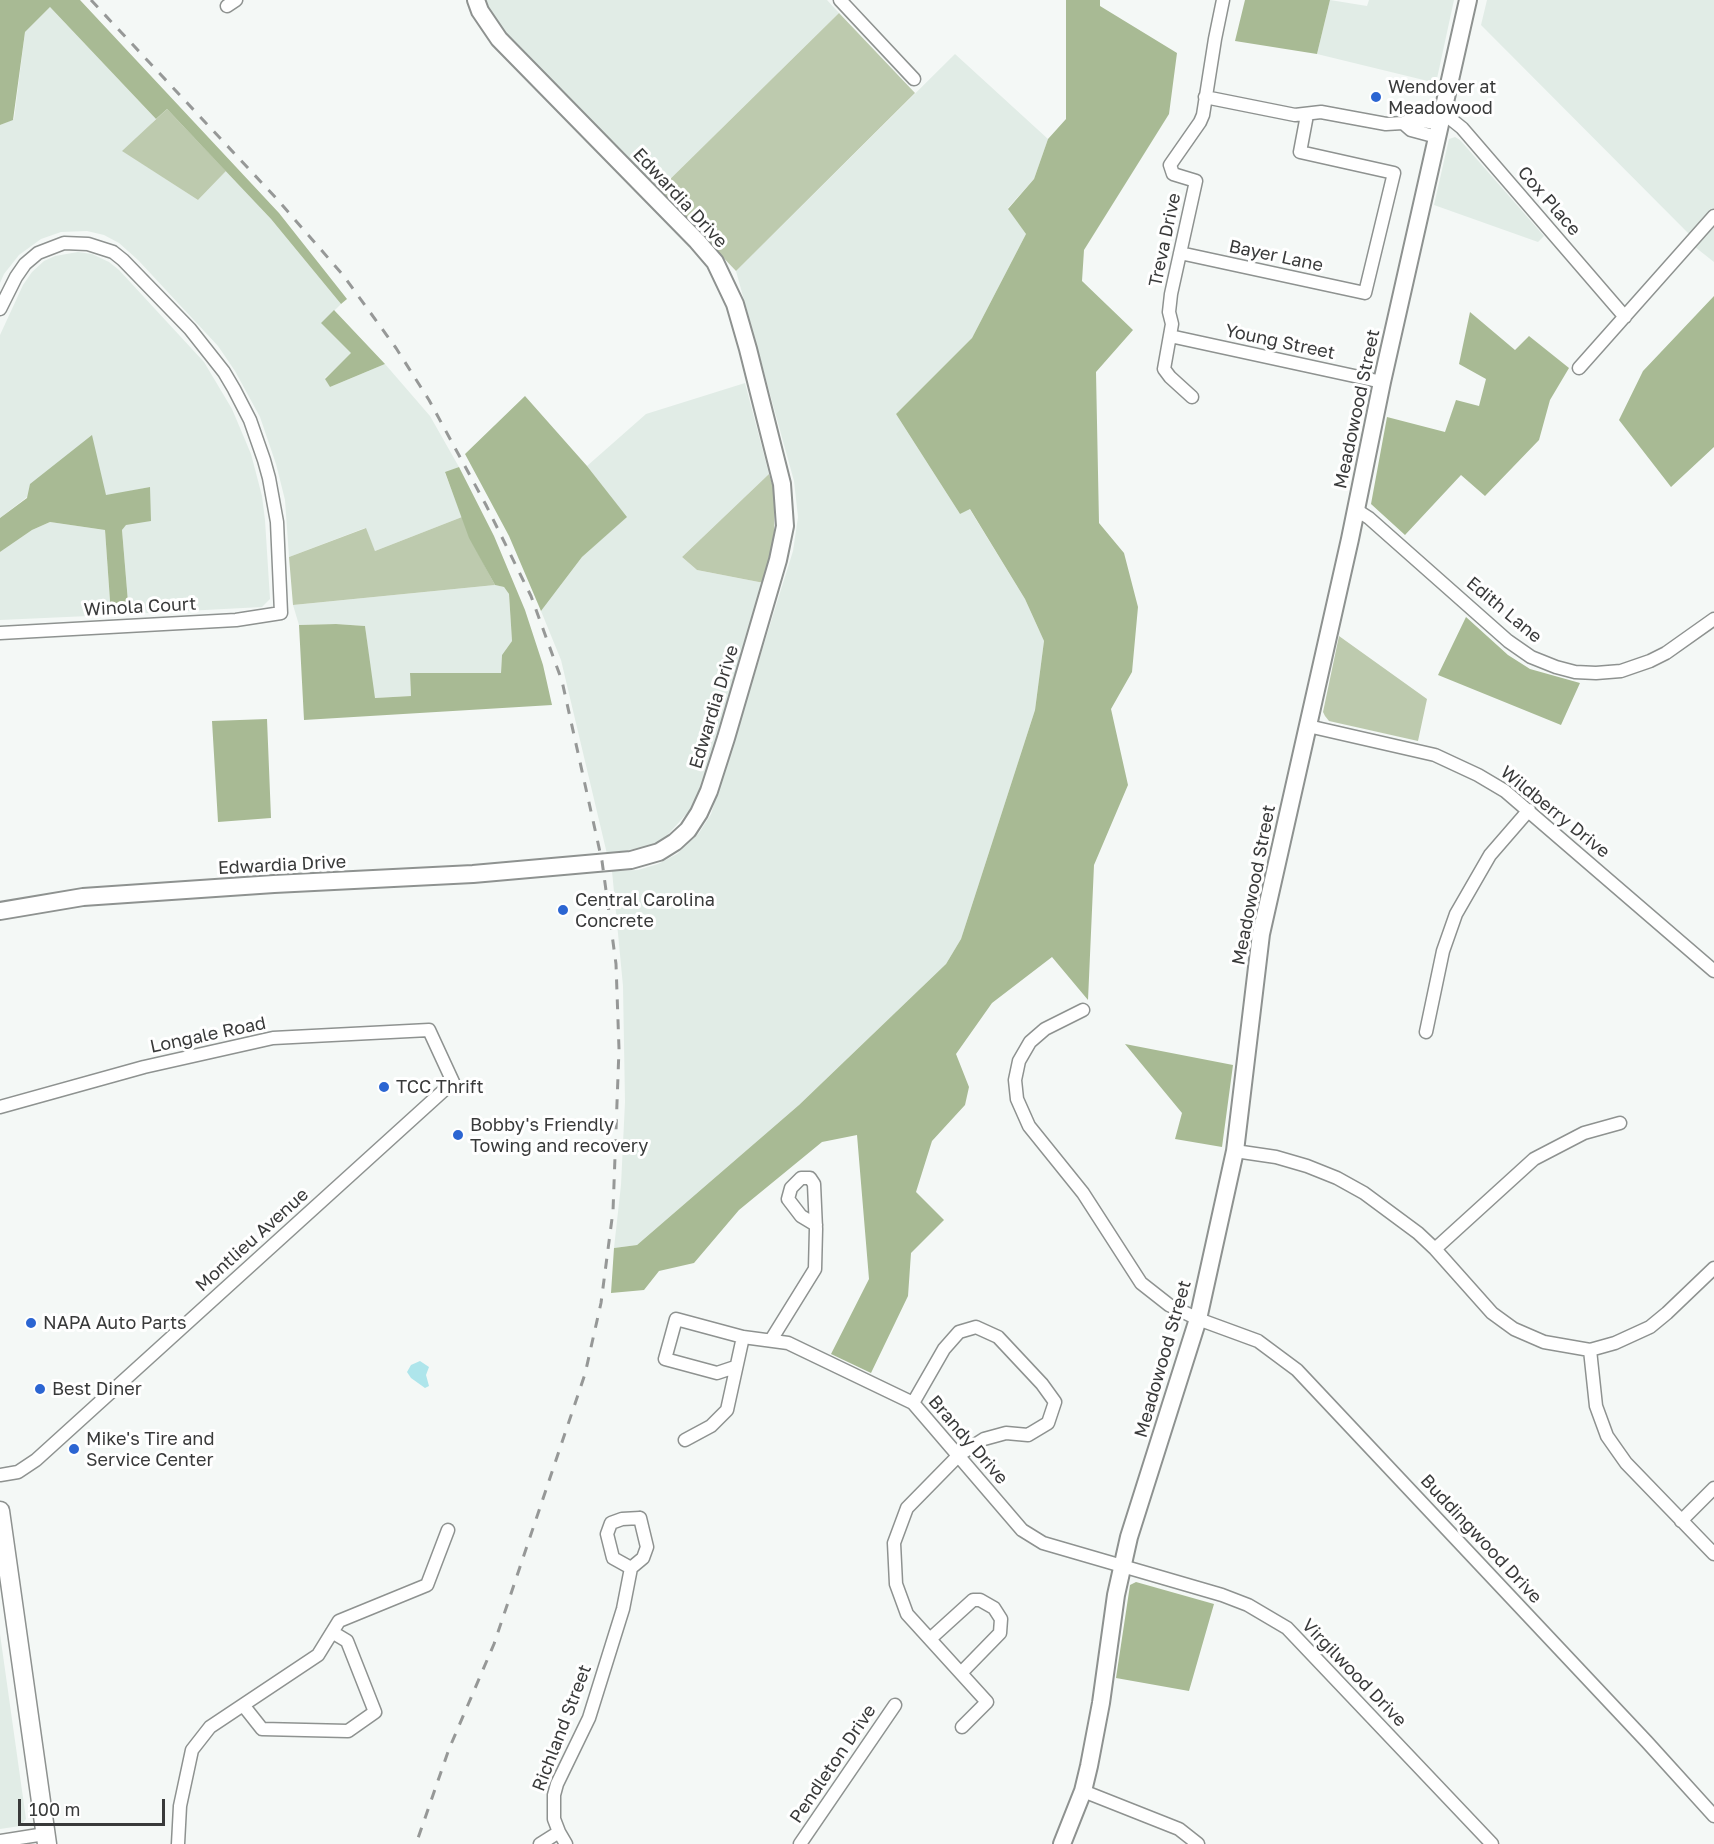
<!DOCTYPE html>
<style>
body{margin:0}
#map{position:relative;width:1714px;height:1844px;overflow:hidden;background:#f4f8f6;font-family:"Golos Text",sans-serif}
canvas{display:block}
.scale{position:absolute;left:18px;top:1799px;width:147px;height:27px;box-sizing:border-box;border:3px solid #393a3a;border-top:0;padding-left:8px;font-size:18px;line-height:21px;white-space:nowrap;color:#393a3a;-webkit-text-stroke:4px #fff;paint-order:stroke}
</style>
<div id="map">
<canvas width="1714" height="1844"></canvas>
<div class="scale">100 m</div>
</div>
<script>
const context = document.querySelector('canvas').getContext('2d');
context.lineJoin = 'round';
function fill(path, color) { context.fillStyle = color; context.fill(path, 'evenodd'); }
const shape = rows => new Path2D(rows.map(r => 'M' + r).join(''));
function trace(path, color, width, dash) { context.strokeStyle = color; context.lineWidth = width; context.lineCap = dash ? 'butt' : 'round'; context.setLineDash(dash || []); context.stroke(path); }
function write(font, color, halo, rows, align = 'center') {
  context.font = font + ' "Golos Text",sans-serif'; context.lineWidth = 6; context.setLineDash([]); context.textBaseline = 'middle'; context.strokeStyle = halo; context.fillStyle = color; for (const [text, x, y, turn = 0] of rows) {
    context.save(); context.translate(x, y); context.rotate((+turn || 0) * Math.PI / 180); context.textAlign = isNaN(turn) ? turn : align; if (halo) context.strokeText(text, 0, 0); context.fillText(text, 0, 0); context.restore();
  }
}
fill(shape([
 [486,0,827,0,839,13,659,190,512,41,493,16],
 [1330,0,1367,6,1369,0,1454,0,1436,83,1317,54],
 [1487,0,1714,0,1714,208,1689,234,1481,25],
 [50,7,156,119,123,151,198,200,226,171,271,219,341,304,322,323,352,353,325,378,330,387,385,364,430,416,459,467,445,473,462,517,375,551,365,528,289,557,285,500,276,464,260,417,235,371,218,346,138,260,119,243,104,235,87,231,61,232,41,239,19,255,4,274,0,283,0,125,14,119,25,32],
 [955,54,1048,139,1034,179,1008,208,1026,234,972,338,896,414,960,514,969,508,1025,599,1044,641,1035,710,961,939,946,964,799,1105,637,1245,614,1248,621,1185,625,1102,623,986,612,871,638,870,658,864,677,854,699,833,711,814,793,551,798,517,794,481,736,271],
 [1455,137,1460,140,1544,236,1538,242,1434,205,1449,139],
 [1714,227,1714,262,1695,247],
 [78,252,92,254,109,262,119,270,204,362,232,409,251,454,262,496,265,520,270,599,262,607,129,614,122,530,150,487,106,496,27,497,0,518,0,335,23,285,32,272,44,261,55,256],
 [745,383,769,474,682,557,697,570,764,583,700,790,689,811,663,840,645,847,607,854,561,660,541,611,582,557,626,517,587,466,646,414],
 [50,522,105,530,111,615,0,620,0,552,32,530],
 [495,585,504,587,509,594,512,641,502,655,501,673,410,673,411,696,374,698,365,626,336,624,299,625,293,605],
 [0,1634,26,1819,20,1826,0,1829]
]), '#e1ece6');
fill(shape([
 [839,13,915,93,736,271,659,190],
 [167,109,226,171,198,200,122,151],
 [769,474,775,493,774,541,764,583,697,570,682,557],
 [462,517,470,538,495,585,293,605,289,557,366,528,375,551],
 [1339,636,1427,699,1418,741,1329,721,1325,716,1323,712]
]), '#bdcaae');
fill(shape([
 [0,0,80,0,279,213,347,299,341,304,271,219,167,109,156,119,50,7,25,32,13,120,0,125],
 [1066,0,1100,0,1100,6,1177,53,1169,114,1084,250,1082,281,1133,330,1096,372,1099,523,1124,553,1138,607,1132,672,1111,709,1128,785,1094,865,1088,1000,1052,957,992,1003,956,1054,969,1087,965,1105,932,1141,916,1192,944,1220,911,1253,908,1296,871,1373,831,1354,869,1279,857,1135,822,1142,739,1210,694,1263,659,1271,644,1290,611,1293,614,1248,637,1245,799,1105,946,964,961,939,1035,710,1044,641,1025,599,970,509,960,514,896,414,972,338,1026,234,1008,209,1034,179,1048,139,1066,119],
 [1245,0,1330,0,1317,54,1235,41],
 [1714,296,1714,447,1671,487,1619,420,1643,371],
 [334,310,385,364,330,387,325,379,351,353,321,323],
 [1470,312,1515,350,1529,336,1569,368,1550,400,1539,440,1485,496,1461,475,1405,535,1371,504,1387,417,1445,432,1456,400,1479,406,1486,379,1459,364],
 [525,396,587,466,627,517,582,557,541,611,509,536,465,454],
 [92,435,106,495,150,487,151,521,126,525,122,530,129,614,111,615,105,530,50,522,32,530,0,552,0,518,27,498,30,484],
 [459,467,494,536,525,610,543,665,552,705,304,720,299,625,336,624,365,626,375,698,411,696,410,673,501,673,502,655,512,641,509,594,504,587,495,585,469,538,445,472],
 [1466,617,1508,655,1530,669,1580,683,1561,725,1438,675],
 [267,719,271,818,218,822,212,721],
 [1125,1044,1233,1065,1222,1147,1175,1139,1182,1113],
 [1136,1582,1214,1604,1189,1691,1116,1678,1130,1585]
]), '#a8ba94');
fill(shape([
 [420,1361,429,1367,426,1375,429,1386,425,1388,411,1378,407,1372,411,1365]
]), '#aee5eb');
const street = shape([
 [840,0,914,79],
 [227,6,236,0],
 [1205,97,1295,115,1321,112,1386,124,1403,123,1413,119,1440,124],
 [1442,112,1462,128,1625,317],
 [1403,123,1411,130,1437,137],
 [1180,253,1365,293,1394,173,1300,152,1307,115],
 [0,309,16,277,25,264,38,253,64,243,88,244,113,252,123,260,190,329,224,372,234,389,250,420,264,460,269,478,277,522,281,613,236,620,0,633],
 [1170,336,1382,382],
 [1579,368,1714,216],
 [1192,397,1170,377,1164,369,1172,324,1169,312,1171,294,1196,181,1173,174,1170,165,1200,122,1203,115,1215,39,1223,0],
 [1355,509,1369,518,1508,641,1531,657,1556,667,1575,672,1596,673,1621,671,1650,661,1666,653,1714,619],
 [1308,726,1435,755,1478,775,1505,791,1714,971],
 [1083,1010,1045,1029,1030,1042,1019,1061,1015,1080,1017,1099,1029,1126,1083,1193,1141,1283,1169,1305,1198,1319,1258,1341,1297,1370,1647,1742,1714,1816],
 [1426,1032,1443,951,1456,914,1490,855,1529,810],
 [0,1107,144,1067,273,1038,429,1030,453,1082,36,1460,18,1472,0,1475],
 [1235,1151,1276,1157,1307,1166,1337,1178,1364,1193,1418,1233,1435,1249,1492,1313,1514,1329,1544,1342,1590,1350,1615,1343,1650,1327,1667,1313,1714,1268],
 [1435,1249,1534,1159,1584,1133,1620,1123],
 [771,1340,815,1269,816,1229,814,1184,810,1178,801,1178,791,1188,788,1199,801,1216,816,1225],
 [1590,1350,1596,1406,1607,1436,1626,1463,1714,1554],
 [735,1367,717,1373,665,1359,676,1319,743,1337,788,1343,913,1403,1022,1530,1043,1543,1222,1595,1248,1605,1287,1628,1492,1844],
 [913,1403,944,1349,959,1332,976,1327,998,1337,1042,1384,1055,1402,1048,1423,1028,1435,1006,1433,984,1439,959,1455,907,1508,894,1543,896,1584,907,1614,987,1702,962,1727],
 [685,1440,711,1426,727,1410,743,1337],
 [640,1518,647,1547,643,1558,631,1568,613,1558,607,1534,611,1523,622,1519,640,1518],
 [1681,1521,1714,1488],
 [930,1639,973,1600,980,1600,994,1608,1001,1619,1000,1633,961,1673],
 [243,1705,262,1729,348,1731,375,1712,347,1641,332,1632],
 [1083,1791,1179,1829,1198,1844],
 [0,1841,45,1834],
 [178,1844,180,1806,192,1750,210,1727,318,1655,339,1621,427,1585,448,1530],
 [540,1844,559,1832],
 [566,1844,559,1832,554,1819,554,1795,557,1784,589,1718,623,1609,631,1568],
 [800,1844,895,1705]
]);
const secondary = shape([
 [0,911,83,897,274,884,473,874,631,860,659,852,675,842,688,830,699,813,709,791,726,738,778,560,785,526,782,484,748,349,735,304,715,262,697,241,499,39,480,11,476,0],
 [1062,1844,1083,1791,1089,1766,1101,1703,1116,1595,1129,1537,1198,1319,1235,1151,1261,934,1350,539,1382,382,1468,0]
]);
const primary = shape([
 [0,1511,47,1844]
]);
trace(street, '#8e9290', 15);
trace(secondary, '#8e9290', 20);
trace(primary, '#8e9290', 21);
trace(street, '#fff', 12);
trace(secondary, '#fff', 16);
trace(primary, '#fff', 18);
trace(shape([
 [91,0,276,198,343,275,396,348,429,400,486,505,531,596,562,681,602,861,616,964,619,1049,613,1211,601,1303,585,1374,524,1555,494,1644,449,1749,416,1844]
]), '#969897', 3, [10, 10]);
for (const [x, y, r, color] of [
 [1376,97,6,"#2b65d2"],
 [563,910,6,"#2b65d2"],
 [384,1087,6,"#2b65d2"],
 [458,1135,6,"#2b65d2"],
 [31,1323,6,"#2b65d2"],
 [40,1389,6,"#2b65d2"],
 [74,1449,6,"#2b65d2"]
]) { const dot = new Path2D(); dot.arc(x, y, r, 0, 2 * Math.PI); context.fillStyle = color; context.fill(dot); trace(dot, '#fff', 2); }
write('18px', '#393a3a', '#fff', [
 ["Wendover at",1388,87],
 ["Meadowood",1388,108],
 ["Central Carolina",575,900],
 ["Concrete",575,921],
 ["TCC Thrift",396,1087],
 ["Bobby's Friendly",470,1125],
 ["Towing and recovery",470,1146],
 ["NAPA Auto Parts",43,1323],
 ["Best Diner",52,1389],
 ["Mike's Tire and",86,1439],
 ["Service Center",86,1460]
], 'left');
write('18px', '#393a3a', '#fff', [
 ["Edwardia Drive",680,198,47],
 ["Cox Place",1549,201,49],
 ["Treva Drive",1165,240,-78],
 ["Bayer Lane",1276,256,12],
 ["Young Street",1280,342,12],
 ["Meadowood Street",1357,409,-78],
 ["Winola Court",140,607,-3],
 ["Edith Lane",1504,610,40],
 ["Edwardia Drive",714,707,-73],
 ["Wildberry Drive",1555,812,39],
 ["Edwardia Drive",282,865,-3],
 ["Meadowood Street",1254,885,-79],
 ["Longale Road",208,1035,-12],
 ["Montlieu Avenue",252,1240,-42],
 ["Meadowood Street",1163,1359,-74],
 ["Brandy Drive",968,1440,49],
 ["Buddingwood Drive",1481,1539,47],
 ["Virgilwood Drive",1354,1673,46],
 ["Richland Street",562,1728,-69],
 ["Pendleton Drive",833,1764,-56]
]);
</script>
